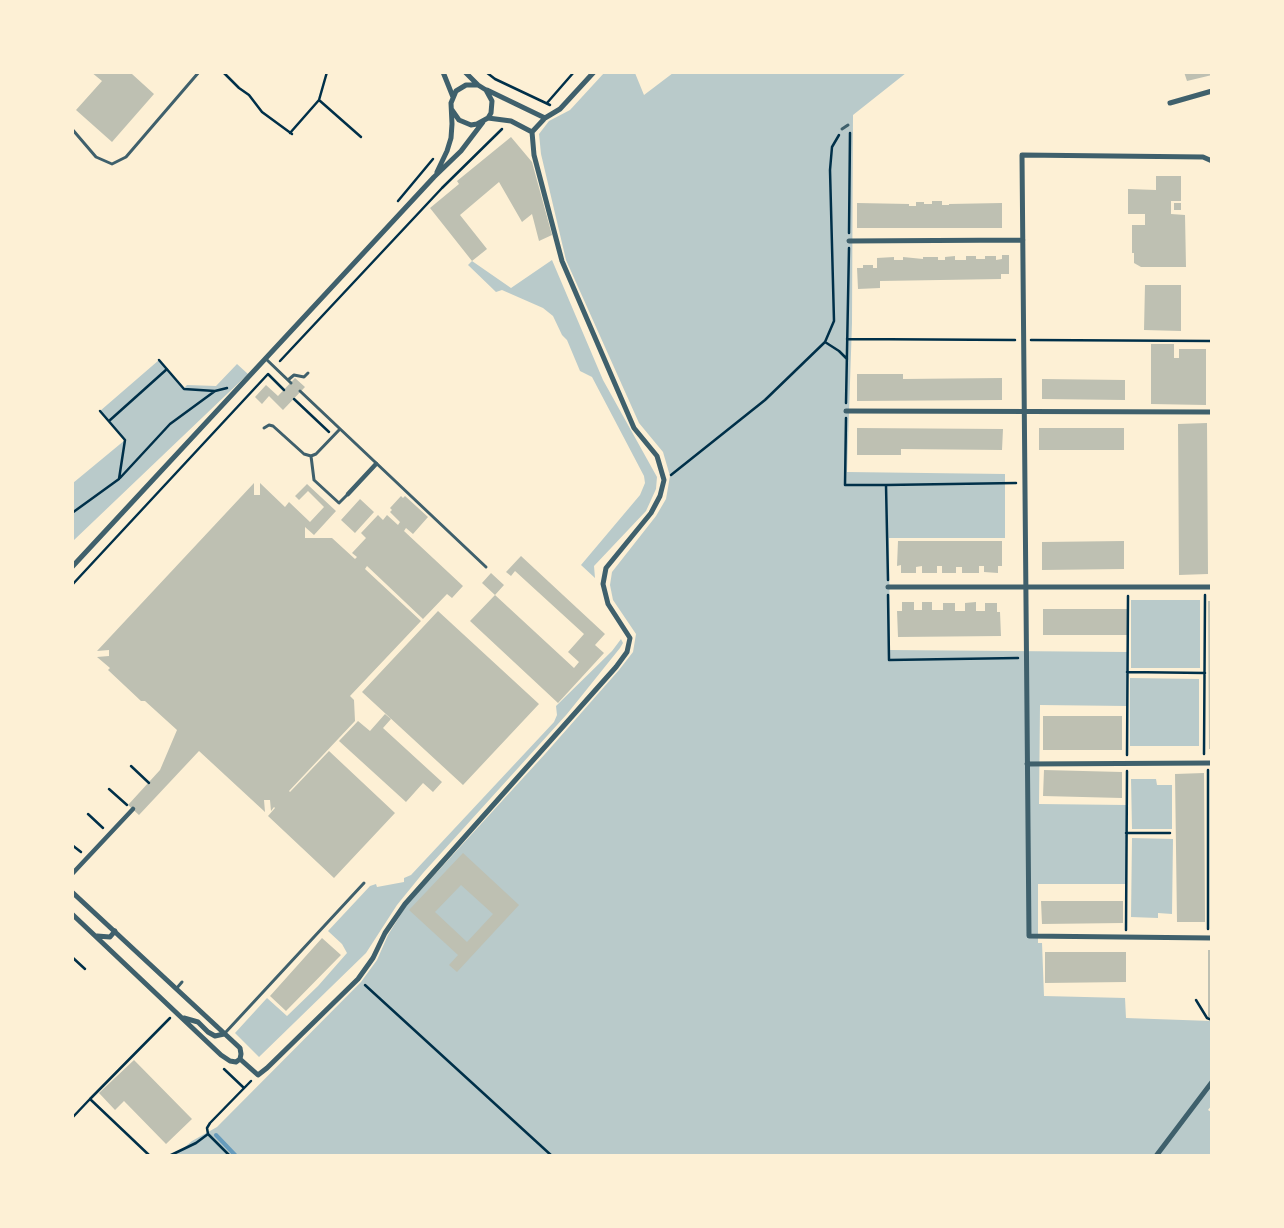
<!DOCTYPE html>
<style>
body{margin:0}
#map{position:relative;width:1284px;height:1228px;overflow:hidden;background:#fdf0d5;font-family:"Space Grotesk",sans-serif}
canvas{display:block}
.frame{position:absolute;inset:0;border:74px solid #fdf0d5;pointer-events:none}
</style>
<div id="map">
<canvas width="1284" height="1228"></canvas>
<div class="frame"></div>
</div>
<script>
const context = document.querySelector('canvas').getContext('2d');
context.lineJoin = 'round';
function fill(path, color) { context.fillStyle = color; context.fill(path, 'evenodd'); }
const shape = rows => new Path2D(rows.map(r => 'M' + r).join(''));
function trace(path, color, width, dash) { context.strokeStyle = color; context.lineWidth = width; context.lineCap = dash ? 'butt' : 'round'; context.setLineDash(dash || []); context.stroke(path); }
fill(shape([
 [604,73,635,73,644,95,673,73,906,73,853,115,852,323,847,472,1005,474,1005,538,889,538,890,650,1127,652,1127,706,1040,705,1039,804,1126,805,1126,884,1038,884,1038,943,1042,943,1044,996,1125,998,1126,1018,1211,1021,1212,1105,1208,1110,1211,1112,1211,1155,174,1156,192,1141,217,1127,361,982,377,960,388,935,406,906,545,754,619,670,633,652,636,634,613,600,610,585,612,572,656,516,666,499,670,476,663,452,639,423,566,260,541,154,539,134,549,121,570,110],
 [552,260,603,380,657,477,656,489,646,511,594,566,595,578,581,565,640,495,645,483,644,476,592,377,580,371,567,340,562,335,553,316,543,308,502,290,496,292,468,265,472,261,511,288],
 [159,360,184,388,187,385,216,386,237,364,248,374,73,541,73,483,125,440,100,411],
 [1131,600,1200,600,1200,668,1131,668],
 [621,639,623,643,620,648,567,714,423,873,397,905,366,953,259,1057,235,1033,267,998,287,1016,318,986,347,953,342,944,328,931,370,886,376,884,377,887,404,882,404,878,411,875,554,722,557,715,556,706,612,651],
 [1130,678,1199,679,1199,746,1130,746],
 [1131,779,1156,779,1157,785,1172,785,1172,829,1132,829],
 [1132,838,1173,839,1172,914,1158,913,1158,918,1131,917]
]), '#b9caca');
trace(shape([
 [216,1135,236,1156]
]), '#669bbc', 4);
fill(shape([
 [91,72,133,72,132,74,154,94,112,142,76,110,102,81],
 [1184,72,1212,72,1212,75,1187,81],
 [511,137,532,162,552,235,539,241,532,214,522,222,499,182,460,215,487,249,472,261,430,208,459,184,457,181],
 [1156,176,1181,176,1181,201,1171,201,1171,214,1185,215,1186,267,1141,267,1134,263,1134,253,1132,253,1132,225,1145,225,1145,214,1128,214,1128,189,1156,190],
 [932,201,942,201,942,205,949,205,949,204,1002,203,1002,228,857,228,857,203,909,204,909,206,916,206,916,202,924,202,924,204,932,204],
 [1174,203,1181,203,1181,210,1174,210],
 [1002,255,1009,255,1009,274,1001,274,1001,279,880,281,880,288,858,289,857,268,863,268,863,265,873,265,873,268,877,268,877,258,894,257,894,260,903,260,903,257,923,259,923,257,938,257,938,260,945,260,945,257,955,256,955,260,966,260,966,256,976,256,976,259,985,259,985,256,996,256,996,260,1002,259],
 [1145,285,1181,285,1181,331,1144,330],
 [1151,344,1174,344,1174,358,1179,358,1179,349,1206,349,1206,405,1151,404],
 [857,374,903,374,903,379,1002,378,1002,400,857,401],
 [295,378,305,387,283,410,269,396,262,404,255,397,266,385,278,396],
 [1042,379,1125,380,1125,400,1042,399],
 [1207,423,1208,574,1179,575,1178,424],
 [857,428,1003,429,1002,450,901,449,901,455,857,455],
 [1039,428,1124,428,1124,450,1039,450],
 [254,483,254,495,260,495,260,483,285,507,289,502,310,522,324,507,308,491,299,500,295,496,307,484,336,511,314,535,305,527,305,538,332,538,355,559,357,557,352,553,366,538,361,533,378,515,383,520,387,515,398,525,400,522,390,512,392,510,390,508,401,496,403,498,405,496,428,517,413,534,406,528,404,531,463,586,452,598,447,594,423,619,367,566,365,569,421,621,350,696,354,700,355,721,289,791,290,792,329,751,395,813,334,878,268,816,275,808,274,807,271,811,270,800,264,800,265,812,199,751,139,815,128,805,160,770,177,730,145,701,141,701,108,670,110,668,97,657,109,656,109,650,97,651],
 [360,499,374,512,355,533,341,520],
 [898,541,1002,541,1002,566,998,566,998,573,984,572,984,566,979,566,979,573,962,573,962,567,956,567,956,573,942,573,942,566,937,566,937,573,922,573,922,566,916,567,916,573,901,573,901,565,897,566],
 [1124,541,1124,569,1042,570,1042,542],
 [521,556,605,634,595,645,604,653,558,703,470,621,495,595,574,668,579,662,568,652,584,634,515,571,511,576,506,572],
 [491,573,504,585,495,595,482,583],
 [1208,601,1212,601,1212,749,1209,749],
 [902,602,914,602,914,610,922,610,922,602,932,602,932,610,943,610,943,603,955,603,955,611,965,611,965,603,976,602,976,611,985,611,985,603,997,603,997,612,1000,612,1001,636,898,637,897,611,902,611],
 [1043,609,1127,609,1127,635,1043,635],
 [438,611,539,704,463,785,362,692],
 [385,714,391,719,383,728,442,782,433,792,423,783,406,802,339,741,358,721,370,731],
 [1043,716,1122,716,1122,750,1043,750],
 [1044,770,1122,772,1122,798,1043,796],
 [1204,773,1205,922,1177,922,1175,774],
 [463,853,519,905,457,972,449,965,458,955,409,910],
 [461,885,493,914,467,942,435,912],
 [1041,901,1123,901,1123,923,1042,924],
 [322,938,341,955,286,1011,270,996],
 [1208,950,1212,950,1212,1017,1208,1017],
 [1045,952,1126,952,1126,982,1045,983],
 [134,1060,192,1119,166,1144,124,1101,115,1110,99,1093]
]), '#bec0b2');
trace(shape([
 [223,72,239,88,249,95,262,112,292,134],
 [486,72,495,79,550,105],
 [319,100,361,137],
 [547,103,574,72],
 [290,133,319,100,327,72],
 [398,201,433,159],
 [849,233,850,133],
 [847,339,1015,340],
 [1031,340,1212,341],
 [825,342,839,351,847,359],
 [159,360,184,389,215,391,227,388],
 [280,361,442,188,502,129],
 [294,399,329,432],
 [846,403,849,248],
 [846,418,845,485,886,485],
 [109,421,167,369],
 [671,475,765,400,825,342,834,321,830,170,832,147,839,135],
 [120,478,170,424,215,391],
 [72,513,119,479,125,440,100,411],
 [888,580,886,485,1016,483],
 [72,585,268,374,284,390],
 [888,595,889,660,1018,658],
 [1127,672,1205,673],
 [1204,754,1205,595],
 [1127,755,1128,596],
 [131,766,149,783],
 [109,789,127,805],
 [88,814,103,828],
 [1126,833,1170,833],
 [72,845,81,852],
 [1208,929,1208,770],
 [1126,930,1127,771],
 [72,957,85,969],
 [365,985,552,1156],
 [1196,1000,1207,1018,1212,1020],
 [224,1069,244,1088],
 [90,1099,170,1018],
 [72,1118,90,1099,150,1156],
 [169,1156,196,1143,208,1134],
 [230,1156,208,1134,207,1128,210,1123,251,1081]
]), '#003049', 2.5);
trace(shape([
 [72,129,96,157,112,164,126,157,199,72],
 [842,129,848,125],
 [266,359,291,383],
 [288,380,294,375,304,377,308,373],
 [300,391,486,567],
 [264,428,269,425,273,426,304,454,311,456,316,454,340,429],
 [311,456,314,480,339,503,348,494],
 [176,989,182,982],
 [225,1033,364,883]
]), '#3f606c', 3);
trace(shape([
 [348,494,376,464],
 [72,874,133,809]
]), '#3f606c', 4.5);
trace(shape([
 [443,72,453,97],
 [465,72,478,85],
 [487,90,545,118],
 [1170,103,1212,91],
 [488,118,511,121,532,132],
 [1212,161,1203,157,1022,155,1029,936,1212,938],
 [437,172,447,151,451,138,452,124,451,103,456,91,466,85,478,85,486,90,492,101,491,113,488,118,477,124,471,125,459,120,452,110],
 [849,241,1023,240],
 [846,411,1212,412],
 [72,567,434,177,461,151,483,122],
 [888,587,1212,587],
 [1027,764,1212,763],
 [72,892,240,1048,241,1054,240,1059],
 [72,914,221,1055,230,1061,236,1062,240,1059],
 [97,936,110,937,115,931],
 [184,1018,198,1022,208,1032,215,1036,224,1034],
 [240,1059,258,1075,267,1068,358,979,373,958,385,933,405,904,616,667,627,652,630,638,608,604,603,584,606,568,651,513,660,496,664,480,657,456,634,428,562,261,534,155,532,132,545,118,560,109,594,72],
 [1156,1156,1212,1082]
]), '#3f606c', 5);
</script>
